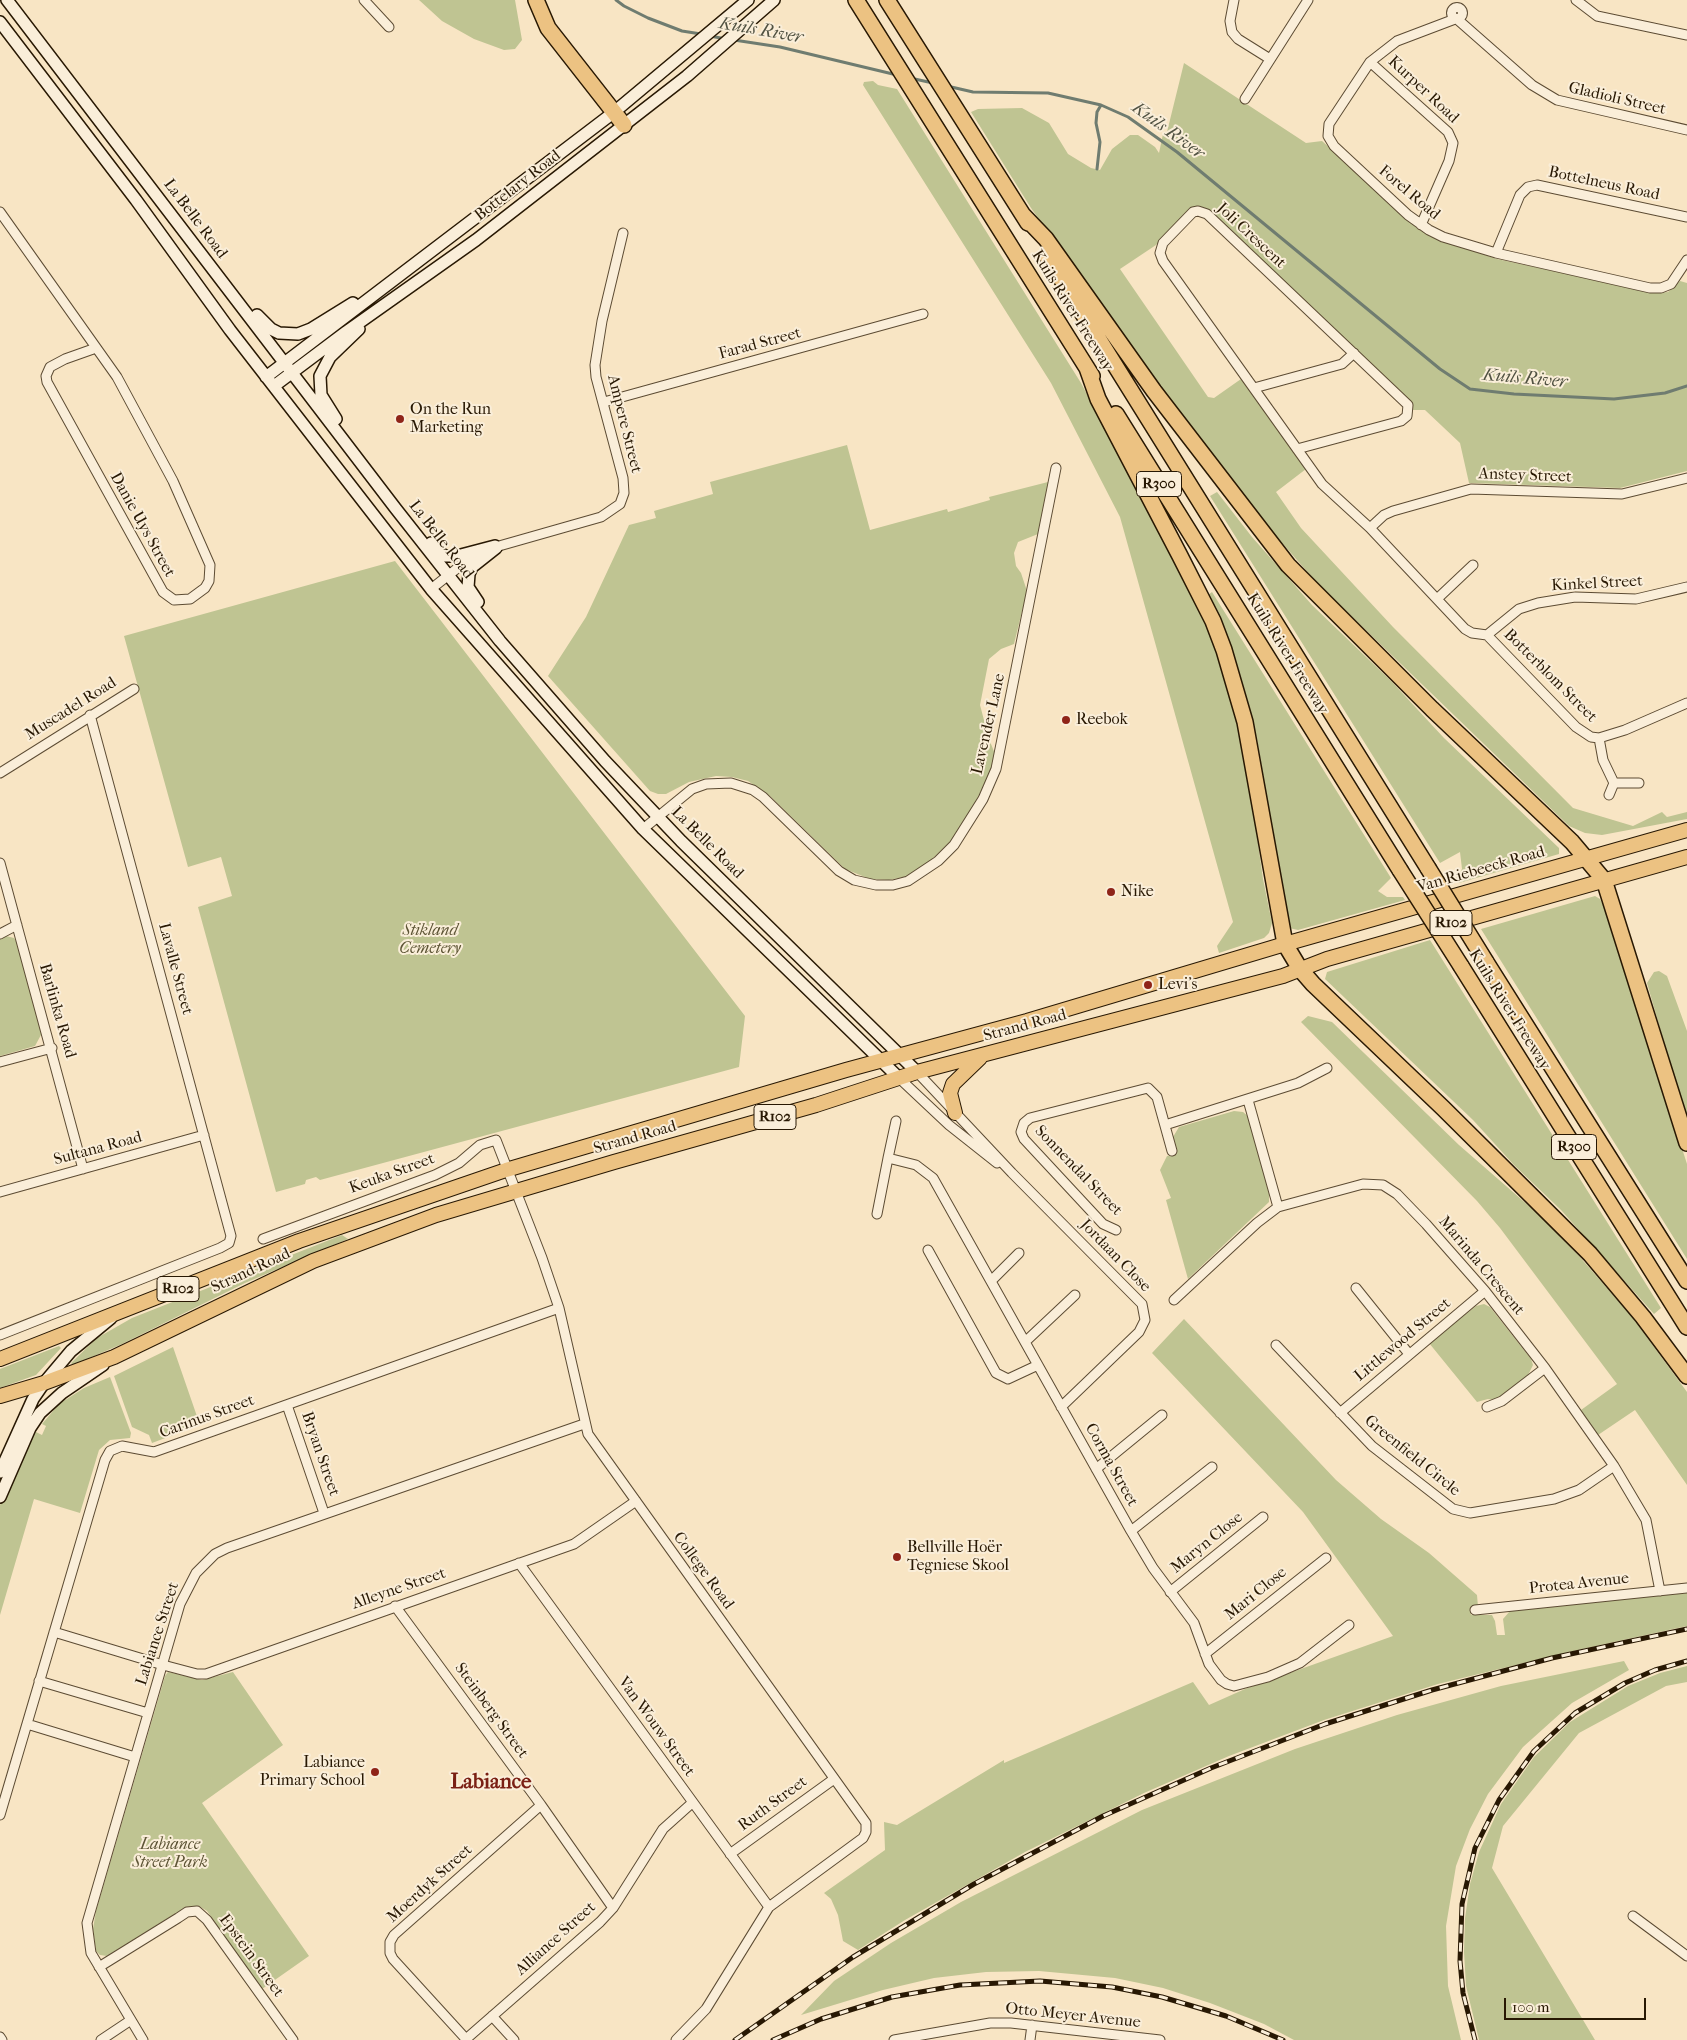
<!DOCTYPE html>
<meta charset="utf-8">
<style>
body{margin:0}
#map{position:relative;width:1687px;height:2040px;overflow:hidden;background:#f8e5c4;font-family:"IM FELL French Canon",serif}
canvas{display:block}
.scale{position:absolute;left:1504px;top:1998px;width:142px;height:22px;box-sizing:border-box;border:2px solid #281803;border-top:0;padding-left:6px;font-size:15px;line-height:18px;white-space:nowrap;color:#281803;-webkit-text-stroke:4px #faeed9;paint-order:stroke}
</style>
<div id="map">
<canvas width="1687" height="2040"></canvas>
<div class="scale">100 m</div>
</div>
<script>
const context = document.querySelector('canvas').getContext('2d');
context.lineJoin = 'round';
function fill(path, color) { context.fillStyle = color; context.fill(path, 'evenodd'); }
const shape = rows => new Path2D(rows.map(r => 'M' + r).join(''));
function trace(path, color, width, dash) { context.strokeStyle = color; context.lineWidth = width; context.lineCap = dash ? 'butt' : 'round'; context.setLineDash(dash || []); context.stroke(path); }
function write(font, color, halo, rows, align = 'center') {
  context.font = font + ' "IM FELL French Canon",serif'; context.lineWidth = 4; context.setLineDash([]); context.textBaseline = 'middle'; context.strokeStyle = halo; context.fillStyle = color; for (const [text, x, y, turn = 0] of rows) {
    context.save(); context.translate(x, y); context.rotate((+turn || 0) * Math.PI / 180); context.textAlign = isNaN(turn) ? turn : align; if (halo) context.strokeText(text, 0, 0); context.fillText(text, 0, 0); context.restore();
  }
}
fill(shape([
 [419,0,515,0,522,40,515,49,504,50,474,39,442,21],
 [1184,63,1306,143,1322,141,1429,236,1497,259,1657,293,1668,292,1680,281,1687,283,1687,471,1620,488,1469,483,1460,443,1425,410,1413,410,1408,398,1205,208,1196,206,1189,209,1156,245,1120,269,1208,397,1214,398,1241,379,1306,469,1276,492,1301,528,1393,627,1573,808,1633,826,1662,812,1667,817,1687,812,1687,819,1602,835,1585,833,1569,826,1318,584,1262,520,1151,376,1031,208,971,112,978,109,1022,108,1049,123,1068,154,1091,168,1100,170,1112,149,1130,135,1138,135,1155,147,1159,153,1163,134,1166,136],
 [873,81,878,85,897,89,1081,383,1201,611,1230,689,1245,751,1263,879,1272,923,1269,933,1264,938,1219,953,1217,946,1233,922,1120,517,1051,383,863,85,864,82],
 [847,445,870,530,947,509,948,512,990,500,989,497,1048,482,1038,534,1018,542,1014,553,1016,566,1021,573,1027,591,1014,644,1001,649,989,659,980,705,989,739,995,754,993,766,973,808,951,841,931,860,908,876,889,880,870,879,845,869,770,796,748,781,732,777,716,776,689,782,666,794,658,794,650,791,548,676,586,617,629,525,656,518,654,511,713,494,710,482],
 [1217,492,1252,537,1312,605,1392,682,1444,738,1559,848,1559,854,1459,883,1454,881,1462,869,1460,852,1440,863,1210,496],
 [395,561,745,1016,739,1067,320,1180,316,1177,306,1180,305,1184,276,1192,198,907,232,896,221,857,188,867,124,636],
 [1212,592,1391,878,1378,891,1387,897,1403,897,1405,900,1298,930,1289,928,1257,739,1233,655,1208,595],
 [1595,896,1600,899,1605,909,1687,1164,1687,1259,1481,929],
 [6,936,14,938,16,941,42,1033,35,1046,0,1056,0,939],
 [1430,940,1661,1308,1654,1314,1561,1210,1514,1165,1473,1120,1325,979,1327,972],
 [1659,971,1667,976,1687,1031,1687,1123,1647,983,1654,972],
 [1308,1016,1332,1022,1459,1145,1537,1213,1579,1256,1632,1317,1687,1392,1687,1485,1635,1410,1598,1435,1581,1410,1617,1384,1500,1228,1477,1201,1301,1022],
 [1234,1111,1243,1112,1249,1117,1269,1194,1269,1202,1188,1279,1166,1200,1171,1198,1160,1170,1167,1156,1177,1154,1173,1137,1179,1127],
 [342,1235,348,1239,245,1283,122,1344,73,1365,71,1363,97,1338,132,1318],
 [1484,1304,1490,1307,1531,1359,1533,1365,1528,1375,1495,1400,1488,1399,1477,1402,1429,1343,1476,1306],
 [1184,1319,1336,1480,1381,1519,1429,1553,1477,1595,1478,1607,1470,1608,1471,1615,1492,1615,1495,1621,1497,1635,1505,1635,1503,1619,1510,1611,1687,1593,1687,1626,1573,1651,1438,1684,1324,1720,1229,1756,1144,1793,1025,1852,905,1920,858,1950,843,1941,838,1915,831,1899,824,1893,885,1850,884,1822,897,1825,1004,1760,1004,1763,1193,1682,1209,1705,1245,1689,1393,1636,1303,1512,1152,1353],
 [59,1346,61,1348,36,1375,0,1388,0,1369],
 [173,1347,200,1425,152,1443,149,1435,132,1427,114,1376],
 [110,1377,131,1433,130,1438,110,1440,99,1450,80,1513,34,1499,0,1615,0,1505,32,1430,42,1435,46,1426,42,1424,59,1404,84,1388],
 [1624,1661,1629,1670,1572,1703,1523,1747,1488,1794,1470,1829,1456,1866,1446,1926,1448,1986,1461,2040,1294,2040,1264,2024,1210,2003,1163,1988,1115,1978,1039,1971,986,1972,934,1978,883,1990,801,2015,834,1981,891,1943,961,1902,1142,1810,1295,1749,1397,1715,1501,1686],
 [1687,1666,1687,1682,1666,1686,1579,1733,1503,1826,1492,1868,1595,2040,1479,2040,1466,1986,1464,1952,1465,1918,1470,1884,1479,1852,1501,1804,1534,1757,1570,1722,1628,1686,1660,1673],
 [168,1672,202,1680,233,1672,283,1745,202,1803,309,1956,262,1989,207,1911,199,1906,186,1907,107,1956,100,1955,96,1951,93,1929,96,1911,165,1676]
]), '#bfc492');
trace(shape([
 [616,0,624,6,648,18,682,31,701,34],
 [710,36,726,39],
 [734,40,780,47,897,75],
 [910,78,933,83],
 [947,86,973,92,1048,93,1101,105,1128,117,1177,152,1440,369,1470,389,1514,394,1614,399,1665,393,1687,386],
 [1097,169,1100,142,1096,123,1097,112,1101,105]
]), '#6f7c70', 3);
const street = shape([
 [364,0,389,27],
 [1234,0,1230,21,1232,32,1238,39,1270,59],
 [1576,0,1597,16,1687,35],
 '1451.5 13a5.5 5.5 0 1 1 11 0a5.5 5.5 0 1 1-11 0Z',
 [1455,19,1397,41,1370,62,1329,124,1328,136,1334,146,1408,215,1429,230,1443,237,1496,253,1650,288,1661,288,1671,284,1687,260],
 [1457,19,1532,85,1557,100,1687,130],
 [1370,62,1448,132,1453,143,1449,161,1421,225],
 [1245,99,1308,0],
 [0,212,117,377,173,481,210,565,209,581,205,588,190,599,174,600,163,592,47,382,46,376,50,367,65,359,96,348],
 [1496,253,1520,195,1528,187,1537,185,1687,217],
 [1254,388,1342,364,1354,353],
 [604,402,923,314],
 [1297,449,1401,421,1407,416,1408,405,1207,214,1198,211,1193,212,1163,243,1160,253,1163,261,1322,484,1370,528,1465,629,1472,633,1487,635,1576,727,1591,737,1599,738,1625,730,1687,703],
 [1370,528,1384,515,1393,511,1471,489,1622,494,1687,478],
 [431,589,469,559,485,550,601,517,620,504,624,493,623,478,596,377,595,365,602,321,623,233],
 [1437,599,1473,565],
 [1487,635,1519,609,1538,603,1575,597,1636,599,1687,587],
 [1599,738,1603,760,1614,783,1639,783],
 [0,773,134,689],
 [1609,795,1614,783],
 [643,829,692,789,706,784,731,783,753,790,763,797,839,871,854,880,876,885,893,885,908,881,938,861,954,845,983,799,996,769,1056,468],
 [0,863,83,1169],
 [0,934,17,925],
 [0,1062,52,1048],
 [917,1072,1012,1173,1142,1304,1145,1320,1139,1332,1061,1407],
 [899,1078,949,1125,997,1163],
 [1248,1100,1278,1207],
 [1165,1125,1298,1083,1327,1068],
 [888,1158,896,1121],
 [0,1192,204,1135],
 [877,1214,888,1158,916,1165,933,1178,1131,1531,1153,1568,1194,1623,1209,1664,1221,1680,1227,1684,1234,1686,1268,1677,1300,1663,1349,1625],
 [1116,1230,1103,1224,1024,1139,1021,1132,1024,1123,1030,1118,1148,1088,1157,1097,1172,1151],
 [263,1239,435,1175,459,1163,480,1145,496,1140,542,1258,559,1308,588,1434,866,1823,866,1832,863,1838,769,1907,706,2009,676,2040],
 [928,1250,996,1373,1008,1379,1038,1365],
 [991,1281,1019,1253],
 [1356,1288,1409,1354],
 [1174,1300,1257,1223,1278,1207,1363,1184,1383,1185,1397,1194,1426,1224,1485,1291,1545,1368,1614,1466,1646,1520,1660,1591],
 [0,1335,220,1248,229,1243,231,1236,90,715],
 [1025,1342,1075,1295],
 [1276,1345,1372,1446,1453,1509,1470,1513,1554,1499,1579,1490,1614,1466],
 [287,1405,324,1513],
 [1487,1407,1502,1401,1545,1368],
 [1340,1413,1485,1291],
 [1096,1469,1162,1415],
 [1131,1531,1212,1467],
 [519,1563,769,1907],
 [1170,1592,1263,1517],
 [395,1606,541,1805,613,1908],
 [1475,1610,1687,1588],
 [54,1632,163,1665,197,1674,206,1674,574,1544,636,1501],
 [1205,1654,1326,1558],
 [39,1681,148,1713],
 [27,1724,135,1757],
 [0,1815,105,1460,110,1451,122,1446,154,1452,559,1308],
 [730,1854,834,1779],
 [1633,1916,1687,1956],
 [99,1967,178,1918,187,1912,197,1911,207,1920,293,2040],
 [492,2016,514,2040],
 [0,2037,2,2040],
 [466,2039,393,1959,390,1953,390,1942,394,1935,541,1805],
 [101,2040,131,2020],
 [143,2040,91,1953,87,1923,180,1604,196,1573,215,1554,227,1548,584,1424],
 [465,2040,600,1922,613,1908,663,1829,692,1803],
 [894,2040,990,2023,1011,2023,1160,2040],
 [1030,2040,1032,2025]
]);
const secondary = shape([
 [7,0,396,509,500,641,605,761,681,841,917,1072],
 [0,22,136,200,230,330,431,589,643,829,899,1078],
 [257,315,271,329,279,333,298,334,311,329,353,303],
 [266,377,613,113,748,0],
 [274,386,346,332,476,240,687,76,774,0],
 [336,419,321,395,320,376,330,357,359,329],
 [431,543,440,554,446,556,457,556,495,546],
 [478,602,468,587,469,574,472,567,496,548],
 [0,1472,33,1399,44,1383,71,1351,111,1318],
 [0,1497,30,1428,40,1413,62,1393,103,1365]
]);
const primary = shape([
 [955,1113,950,1093,953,1084,980,1058],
 [0,1359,299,1241,506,1170,846,1070,1027,1021,1285,944,1687,830],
 [0,1396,44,1383,114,1357,313,1261,436,1215,614,1162,816,1105,917,1072,1283,976,1327,959,1687,857]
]);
const highway = shape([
 [536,0,548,28,624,125],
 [856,0,1092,376],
 [887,0,1028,223],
 [1023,215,1046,239,1154,391,1288,565,1432,709,1572,842,1604,880,1687,1143],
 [1047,256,1428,868],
 [1087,368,1098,399,1180,556,1213,621,1224,650,1245,722,1285,944,1300,969,1313,984,1443,1108,1590,1254,1643,1317,1687,1376],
 [1116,414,1400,870],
 [1486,962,1687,1281],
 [1461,966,1687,1327]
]);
trace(street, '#5c4b33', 11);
trace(secondary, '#281803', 14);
trace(primary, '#281803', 16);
trace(highway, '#281803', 18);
trace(street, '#faeed9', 9);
trace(secondary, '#faeed9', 11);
trace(primary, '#ecc282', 14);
trace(highway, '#ecc282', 15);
const rail = shape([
 [735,2040,853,1957,974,1884,1103,1816,1211,1768,1325,1724,1432,1690,1552,1658,1687,1629],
 [773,2040,821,2019,892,1997,960,1985,1040,1981,1112,1987,1162,1997,1226,2016,1283,2040],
 [1475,2040,1463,1993,1460,1961,1462,1904,1475,1848,1499,1800,1534,1751,1575,1713,1625,1683,1655,1670,1687,1661]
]);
trace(rail, '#281803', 5);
trace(rail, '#faeed9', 3, [9]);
const highwayBridge = shape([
 [1428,868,1486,962],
 [1400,870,1461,966]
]);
trace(highwayBridge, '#281803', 18, []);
trace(highwayBridge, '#ecc282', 15);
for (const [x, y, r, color] of [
 [400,419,5,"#8f2418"],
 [1066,720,5,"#8f2418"],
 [1111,892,5,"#8f2418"],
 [1148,985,5,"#8f2418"],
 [897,1557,5,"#8f2418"],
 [375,1772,5,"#8f2418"]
]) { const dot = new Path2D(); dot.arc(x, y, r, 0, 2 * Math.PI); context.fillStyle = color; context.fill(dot); trace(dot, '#faeed9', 2); }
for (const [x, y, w] of [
 [1159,484,45],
 [1451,923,42],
 [775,1117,42],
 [1574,1147,45],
 [178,1289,42]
]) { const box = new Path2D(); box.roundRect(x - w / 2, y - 12.5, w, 25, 4); context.fillStyle = '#faeed9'; context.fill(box); trace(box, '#281803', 1); }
write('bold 15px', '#281803', null, [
 ["R300",1159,484],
 ["R102",1451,923],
 ["R102",775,1117],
 ["R300",1574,1147],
 ["R102",178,1289]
]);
write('16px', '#281803', '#faeed9', [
 ["Kurper Road",1423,90,43],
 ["Gladioli Street",1617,99,13],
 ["Bottelneus Road",1604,184,12],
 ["Bottelary Road",518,186,-38],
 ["Forel Road",1409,193,40],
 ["La Belle Road",195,219,53],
 ["Joli Crescent",1251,236,43],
 ["Kuils River Freeway",1072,311,58],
 ["Farad Street",760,344,-15],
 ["Ampere Street",624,424,76],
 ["Anstey Street",1525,476,2],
 ["Danie Uys Street",142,525,61],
 ["La Belle Road",441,540,52],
 ["Kinkel Street",1597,584,-3],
 ["Kuils River Freeway",1287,654,58],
 ["Botterblom Street",1550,676,45],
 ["Muscadel Road",71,709,-32],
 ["Lavender Lane",989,724,-77],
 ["La Belle Road",707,843,45],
 ["Van Riebeeck Road",1481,870,-16],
 ["Lavalle Street",175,969,75],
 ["Kuils River Freeway",1509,1010,58],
 ["Barlinka Road",57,1011,74],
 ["Strand Road",1025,1026,-15],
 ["Strand Road",635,1138,-16],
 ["Sultana Road",98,1149,-15],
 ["Sonnendal Street",1078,1171,46],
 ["Keuka Street",392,1174,-20],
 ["Jordaan Close",1115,1256,46],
 ["Marinda Crescent",1481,1266,50],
 ["Strand Road",251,1271,-25],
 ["Littlewood Street",1403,1340,-40],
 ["Carinus Street",207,1417,-20],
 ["Bryan Street",320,1454,71],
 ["Greenfield Circle",1412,1456,39],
 ["Corma Street",1111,1465,61],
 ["Maryn Close",1207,1543,-39],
 ["College Road",703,1571,54],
 ["Protea Avenue",1579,1584,-6],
 ["Alleyne Street",399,1589,-19],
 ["Mari Close",1256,1594,-39],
 ["Labiance Street",158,1634,-72],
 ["Steinberg Street",491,1711,54],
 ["Van Wouw Street",656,1727,54],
 ["Ruth Street",773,1804,-36],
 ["Moerdyk Street",430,1884,-42],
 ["Alliance Street",556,1939,-42],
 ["Epstein Street",251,1956,54],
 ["Otto Meyer Avenue",1073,2016,6]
]);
write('16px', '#281803', '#faeed9', [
 ["On the Run",410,410],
 ["Marketing",410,428],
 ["Reebok",1076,720],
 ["Nike",1121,892],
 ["Levi's",1158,985],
 ["Bellville Hoër",907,1548],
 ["Tegniese Skool",907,1566],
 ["Labiance",365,1763,"right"],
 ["Primary School",365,1781,"right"]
], 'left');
write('italic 16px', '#5d5435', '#faeed9', [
 ["Stikland",430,931],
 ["Cemetery",430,949],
 ["Labiance",170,1845],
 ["Street Park",170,1863]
]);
write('italic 18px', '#515242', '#faeed9', [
 ["Kuils River",761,31,10],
 ["Kuils River",1168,131,36],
 ["Kuils River",1525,379,5]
]);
write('bold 21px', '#7a1f14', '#faeed9', [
 ["Labiance",491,1783]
]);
</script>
